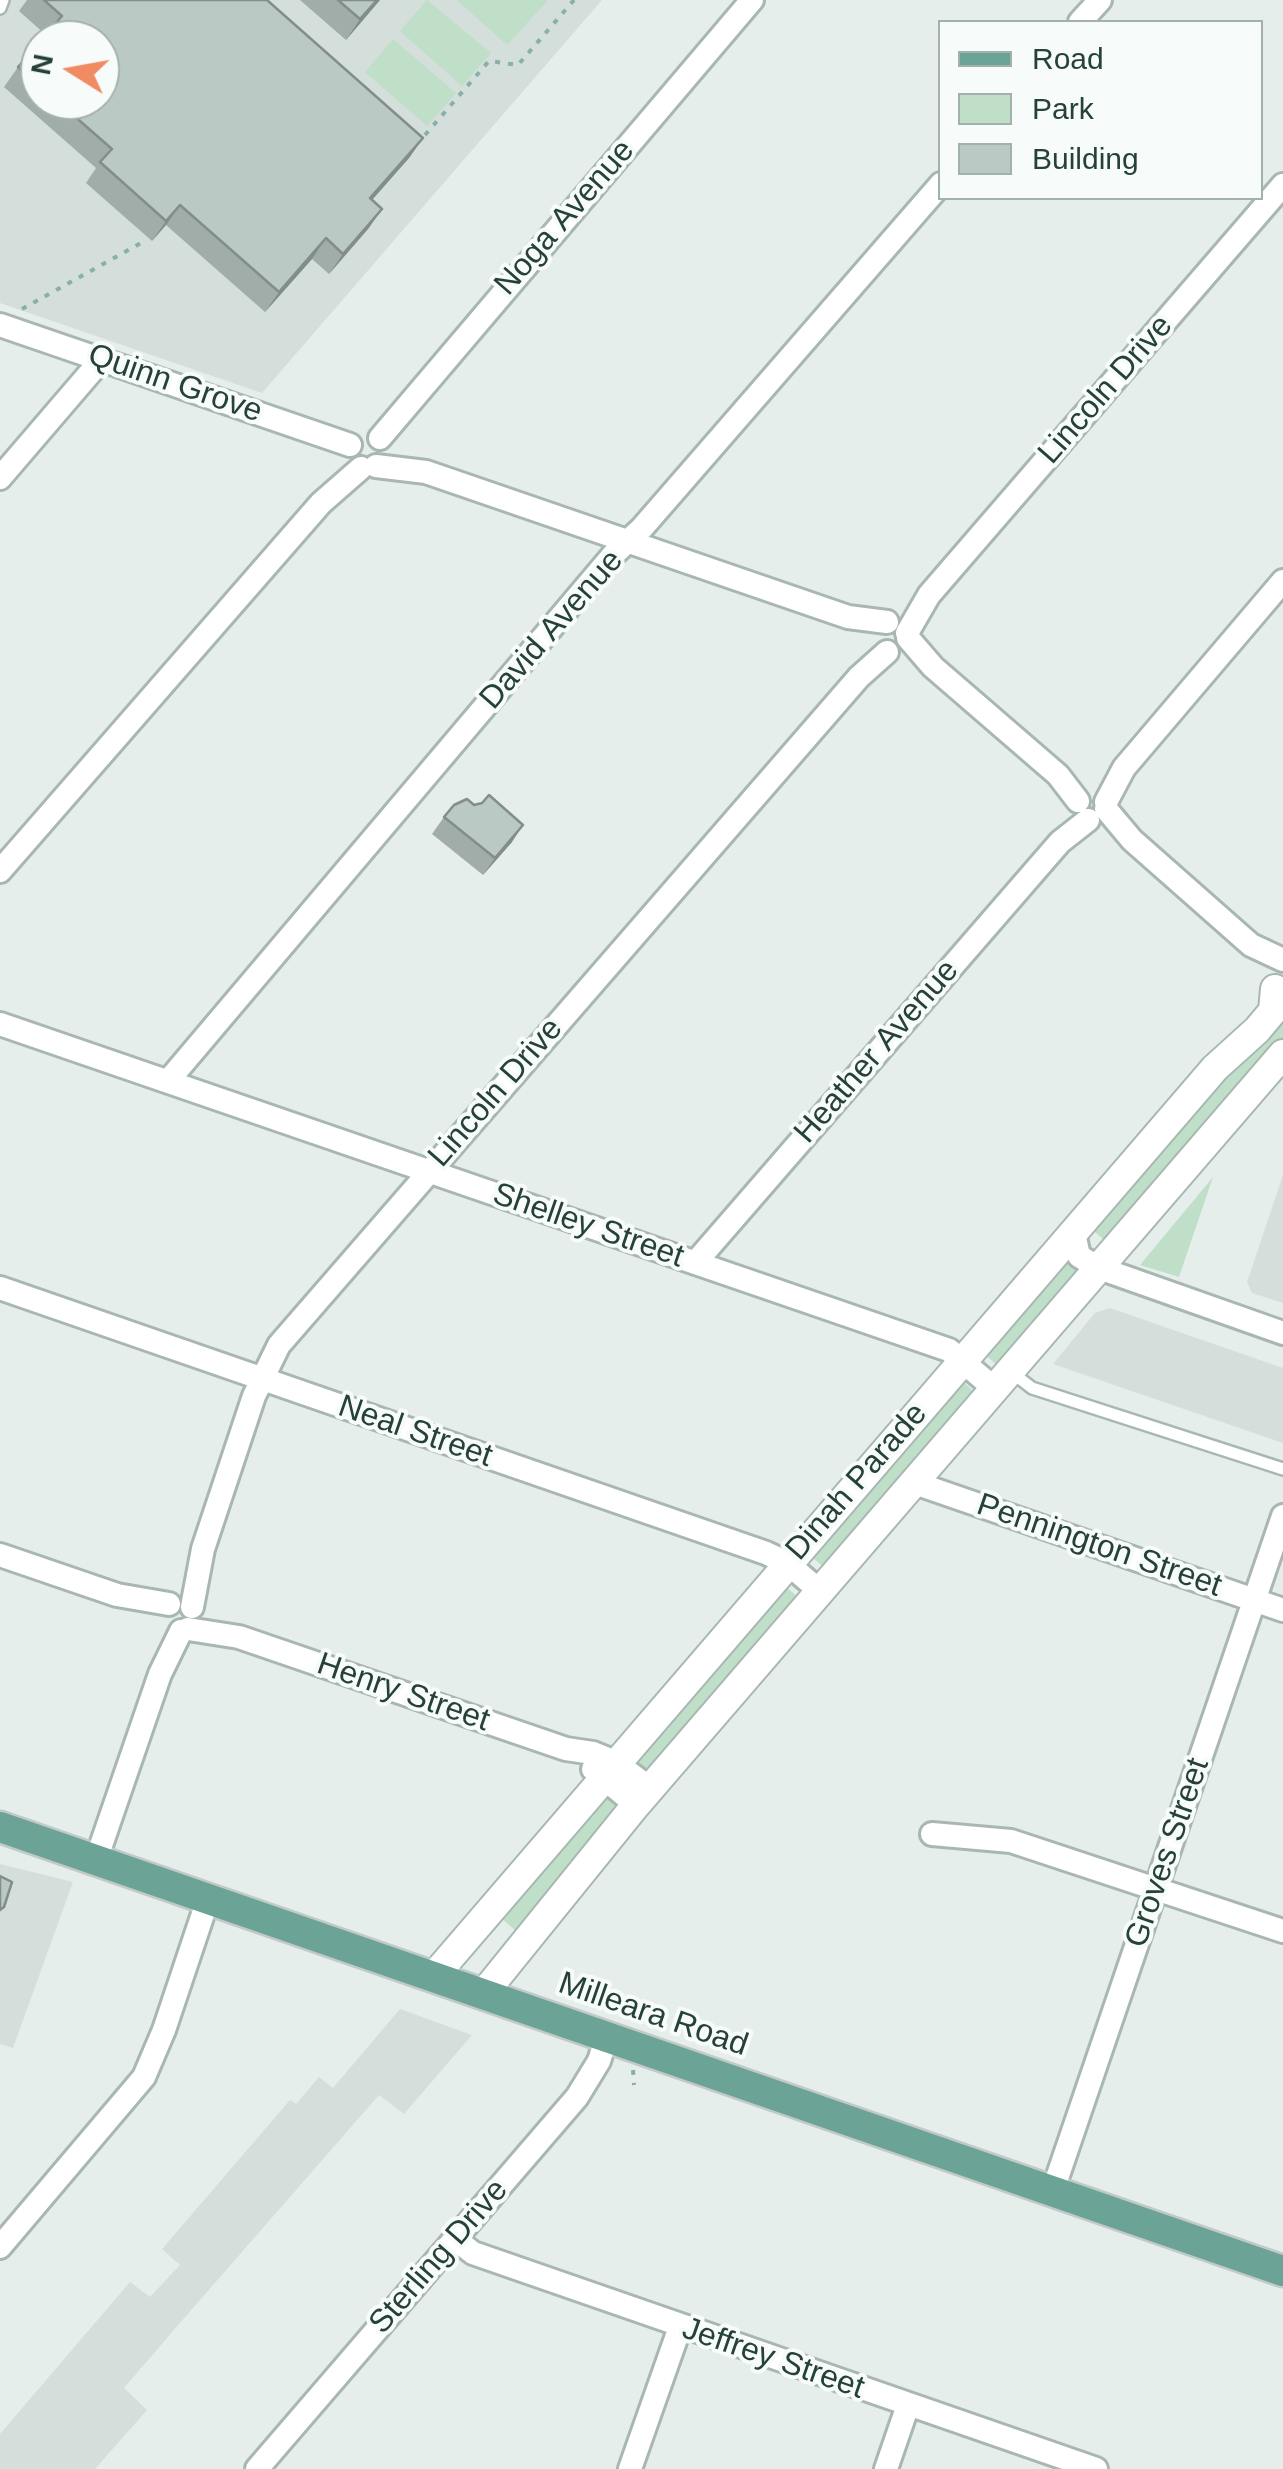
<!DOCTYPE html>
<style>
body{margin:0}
#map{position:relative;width:1283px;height:2469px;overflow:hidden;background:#e6eeeb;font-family:Helvetica,sans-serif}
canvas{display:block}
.legend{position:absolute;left:938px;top:20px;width:325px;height:180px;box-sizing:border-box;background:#f7fbf9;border:2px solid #a3b1ad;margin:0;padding:12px 18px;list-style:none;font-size:30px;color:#25413a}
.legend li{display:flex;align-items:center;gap:20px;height:50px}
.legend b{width:50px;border:2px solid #a3b1ad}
.north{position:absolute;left:20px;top:20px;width:100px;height:100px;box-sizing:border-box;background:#f7fbf9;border:2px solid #a3b1ad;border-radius:50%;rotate:281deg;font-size:28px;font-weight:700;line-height:40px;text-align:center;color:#25413a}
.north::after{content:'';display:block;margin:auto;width:35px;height:45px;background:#f08b63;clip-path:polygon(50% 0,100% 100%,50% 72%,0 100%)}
</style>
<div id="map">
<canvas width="1283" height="2469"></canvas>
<ul class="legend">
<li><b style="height:12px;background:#6ba397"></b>Road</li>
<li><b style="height:28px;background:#bfdfc9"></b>Park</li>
<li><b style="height:28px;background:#bbc9c4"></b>Building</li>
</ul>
<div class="north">N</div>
</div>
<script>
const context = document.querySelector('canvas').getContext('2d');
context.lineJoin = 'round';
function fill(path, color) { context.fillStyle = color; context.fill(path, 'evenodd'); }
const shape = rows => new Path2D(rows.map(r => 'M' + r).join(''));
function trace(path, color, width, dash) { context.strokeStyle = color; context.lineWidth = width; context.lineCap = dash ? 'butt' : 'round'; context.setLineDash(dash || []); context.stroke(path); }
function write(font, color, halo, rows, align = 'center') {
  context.font = font + ' Helvetica,sans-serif'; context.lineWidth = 8; context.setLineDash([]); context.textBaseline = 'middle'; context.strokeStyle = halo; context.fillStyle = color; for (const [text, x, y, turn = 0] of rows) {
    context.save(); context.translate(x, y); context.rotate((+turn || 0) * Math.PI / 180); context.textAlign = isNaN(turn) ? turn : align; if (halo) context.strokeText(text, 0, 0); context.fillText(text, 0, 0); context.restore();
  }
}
fill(shape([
 [0,0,602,0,262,393,0,303],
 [40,40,100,40,100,100,40,100],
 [1283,1175,1283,1303,1252,1293,1247,1282],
 [1110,1308,1283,1368,1283,1443,1053,1364,1095,1313],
 [0,1864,73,1882,13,2048,0,2044],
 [400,2009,472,2035,404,2114,379,2095,179,2324,124,2388,147,2410,95,2469,0,2469,0,2434,130,2282,150,2297,180,2265,162,2249,290,2100,296,2104,319,2077,333,2088]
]), '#d4deda');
fill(shape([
 [427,0,491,53,462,86,400,31],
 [457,0,548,0,507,45],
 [393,39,456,93,427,126,365,72],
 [1283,1020,1283,1042,1109,1244,1088,1226,1203,1094],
 [1213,1177,1179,1277,1140,1265],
 [1066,1252,1088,1272,1001,1369,979,1349],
 [959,1378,979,1396,827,1570,806,1552],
 [781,1582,802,1601,649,1775,628,1756],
 [601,1787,623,1807,516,1931,493,1911]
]), '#bfdfc9');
const service = shape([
 [0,8,3,0],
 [1010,1371,1032,1388,1283,1469]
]);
const minor = shape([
 [1080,22,1100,0],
 [0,325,350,445],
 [380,438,752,0],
 [376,466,426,472,848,617,887,622],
 [0,478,102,359],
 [907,633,929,595,1283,185],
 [908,638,933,667,1058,775,1078,801],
 [1106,802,1124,768,1283,581],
 [1106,809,1132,840,1251,945,1283,960],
 [0,871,321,503,361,468],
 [0,1024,949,1350,995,1389],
 [168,1081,613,555,642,528,941,184],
 [1074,1233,1079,1256,1099,1268,1283,1333],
 [695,1263,1060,842,1088,820],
 [0,1288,766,1553,787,1563,821,1592],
 [915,1483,1283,1610],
 [0,1555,117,1595,169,1604],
 [192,1607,203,1549,254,1396,279,1345,859,677,887,652],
 [188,1629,239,1637,566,1749,593,1753,615,1762,651,1789],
 [593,1769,636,1805],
 [932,1834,1011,1841,1283,1931],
 [96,1860,160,1674,181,1631],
 [1053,2190,1283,1516],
 [455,2239,473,2253,1096,2469],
 [0,2247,144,2077,164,2030,208,1899],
 [257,2469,577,2097,599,2061,607,2036],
 [630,2469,680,2327],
 [886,2469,908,2405]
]);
const tertiary = shape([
 [434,1976,1215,1068,1257,1030,1273,1011,1275,989],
 [484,1993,636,1805,1283,1054]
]);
const primary = shape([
 [0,1827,1283,2271]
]);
trace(service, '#a8b7b2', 16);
trace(minor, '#a8b7b2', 28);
trace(tertiary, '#a8b7b2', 32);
trace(primary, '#c2cac8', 35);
trace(shape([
 [425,135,489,61,518,65,574,0],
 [22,309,141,243],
 [633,2070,634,2085]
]), '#87b1a6', 4, [5, 8]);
trace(service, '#fff', 11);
trace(minor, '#fff', 22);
trace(tertiary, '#fff', 28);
trace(primary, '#6ba397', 30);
fill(shape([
 [27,0,267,0,423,138,409,158,372,200,382,209,368,229,329,274,312,259,265,312,166,225,152,241,86,183,96,168,4,87,18,67,40,42,40,100,100,100,46,35,19,11],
 [300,0,380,0,346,40],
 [444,817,512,842,483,875,432,834]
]), '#a1ada9');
fill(shape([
 [377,0,380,0,346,40,360,19],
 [423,138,409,158,356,218,370,198],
 [180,205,166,225,152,241,166,221],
 [382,209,368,229,329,274,343,254],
 [326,238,312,259,265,312,279,292],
 [523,825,512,842,483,875,495,858]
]), '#838d89');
const building = shape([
 [44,0,267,0,423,138,370,198,382,209,343,254,326,238,279,292,180,205,166,221,100,162,112,149,56,100,100,100,100,40,41,40,62,16,44,0],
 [338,0,377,0,360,19,338,0],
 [40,42,40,86,18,67,40,42],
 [489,795,523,825,495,858,444,817,454,805,467,799,474,805,482,803,489,795],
 [0,1876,12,1882,4,1907,0,1910,0,1876]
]);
fill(building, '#bbc9c4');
trace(building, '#838d89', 2.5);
write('32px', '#25413a', '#f7fbf9', [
 ["Noga Avenue",565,218,-49],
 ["Quinn Grove",175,384,19],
 ["Lincoln Drive",1106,390,-49],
 ["David Avenue",552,630,-49],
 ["Heather Avenue",877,1052,-49],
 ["Lincoln Drive",496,1093,-49],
 ["Shelley Street",588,1226,19],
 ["Neal Street",415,1432,19],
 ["Dinah Parade",857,1482,-49],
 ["Pennington Street",1099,1546,19],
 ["Henry Street",403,1693,19],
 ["Groves Street",1168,1853,-71],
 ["Milleara Road",653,2015,19],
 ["Sterling Drive",439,2257,-49],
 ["Jeffrey Street",773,2359,19]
]);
</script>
